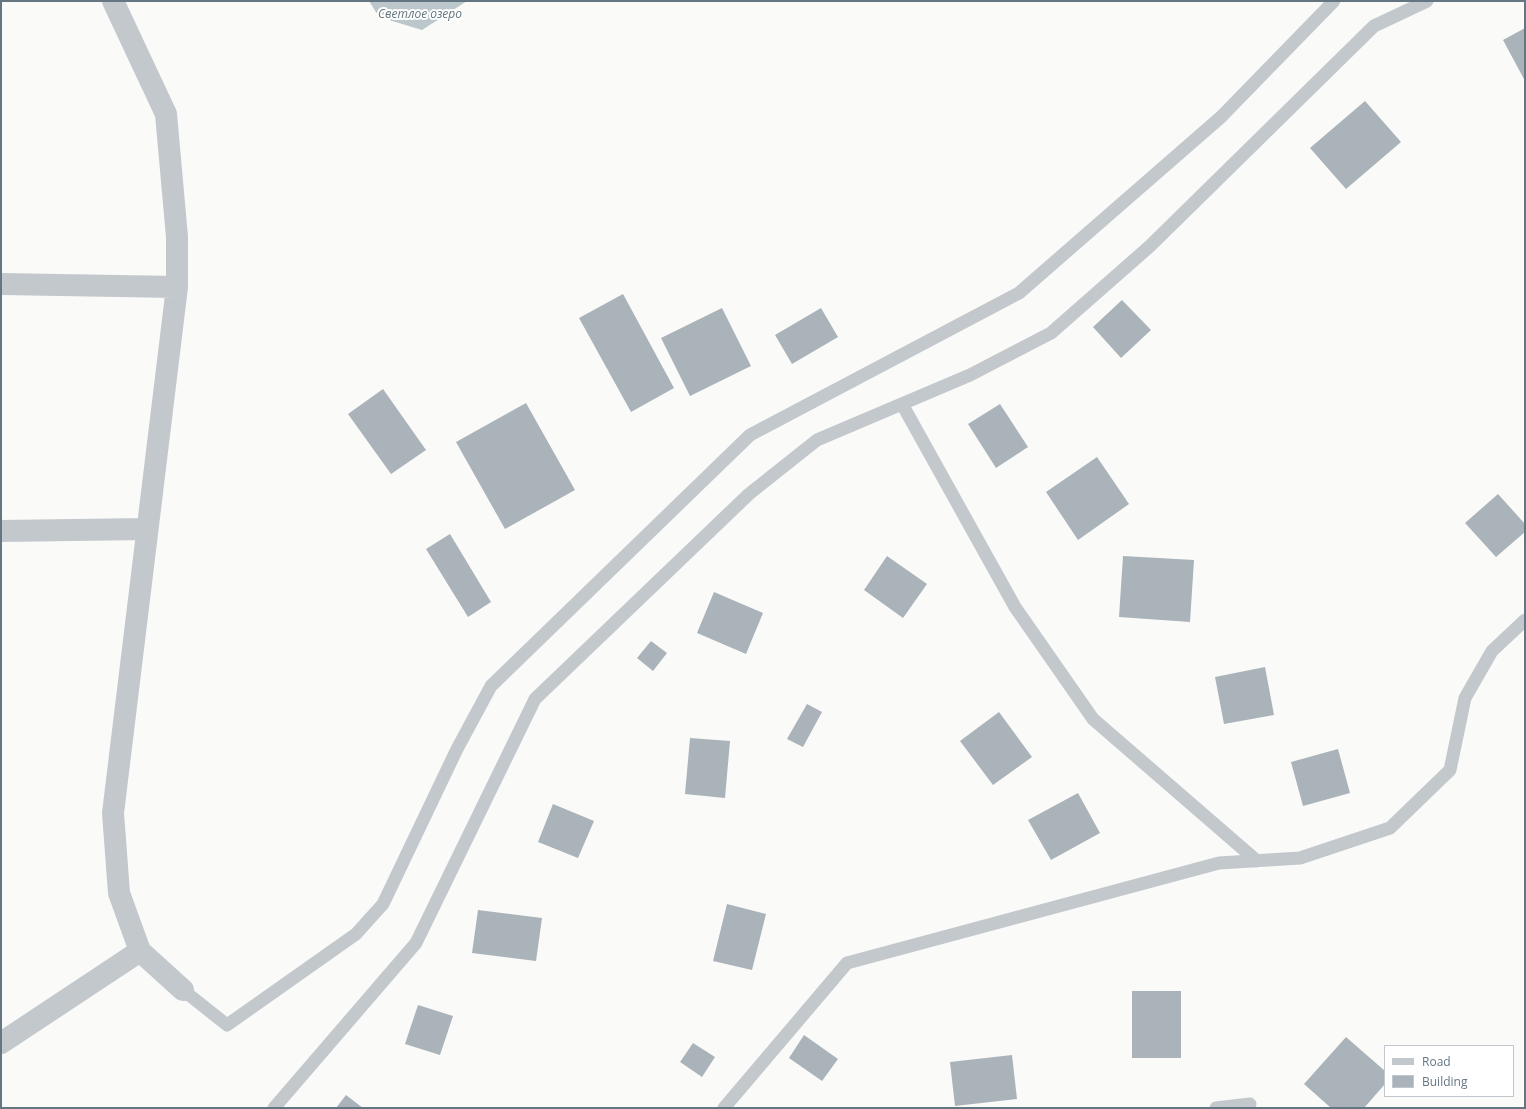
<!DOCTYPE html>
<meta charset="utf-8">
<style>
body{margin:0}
#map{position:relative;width:1526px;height:1109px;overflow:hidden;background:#fafaf8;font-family:"Open Sans",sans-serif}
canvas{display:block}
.frame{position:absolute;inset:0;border:2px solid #657683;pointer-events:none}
.legend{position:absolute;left:1384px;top:1045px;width:130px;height:52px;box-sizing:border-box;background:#fff;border:1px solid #c1c8cd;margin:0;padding:5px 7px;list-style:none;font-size:12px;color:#657683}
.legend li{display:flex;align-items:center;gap:8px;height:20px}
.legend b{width:20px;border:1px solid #c1c8cd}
</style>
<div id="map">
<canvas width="1526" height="1109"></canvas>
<div class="frame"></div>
<ul class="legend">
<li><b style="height:5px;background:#c3c8cc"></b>Road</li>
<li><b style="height:11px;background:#aab3b9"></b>Building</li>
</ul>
</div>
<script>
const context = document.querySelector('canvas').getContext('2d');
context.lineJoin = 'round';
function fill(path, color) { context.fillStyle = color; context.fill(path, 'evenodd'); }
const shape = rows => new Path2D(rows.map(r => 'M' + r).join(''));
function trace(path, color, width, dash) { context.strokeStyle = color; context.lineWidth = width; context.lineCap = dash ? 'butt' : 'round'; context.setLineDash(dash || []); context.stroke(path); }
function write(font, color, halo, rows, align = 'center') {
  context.font = font + ' "Open Sans",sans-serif'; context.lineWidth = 4; context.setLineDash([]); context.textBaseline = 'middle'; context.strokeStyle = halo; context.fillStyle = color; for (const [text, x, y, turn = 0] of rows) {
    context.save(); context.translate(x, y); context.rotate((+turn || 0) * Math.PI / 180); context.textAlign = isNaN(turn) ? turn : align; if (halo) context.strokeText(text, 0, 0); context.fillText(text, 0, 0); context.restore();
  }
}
fill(shape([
 [369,1,467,1,422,30,379,17]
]), '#bbc7cb');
fill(shape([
 [1525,28,1525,81,1503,40],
 [1365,101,1401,142,1346,189,1310,148],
 [623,294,674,388,631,412,579,318],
 [1122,300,1151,330,1121,358,1093,327],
 [722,308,751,366,690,396,661,338],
 [821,308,838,337,792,364,775,335],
 [383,389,426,450,391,474,348,414],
 [526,403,575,490,505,529,456,442],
 [1000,404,1028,447,996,468,968,424],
 [1097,457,1129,504,1078,540,1046,492],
 [1498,494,1525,524,1525,532,1496,557,1465,523],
 [450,534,491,602,468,617,426,549],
 [887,556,927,584,903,618,864,590],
 [1123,556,1194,560,1190,622,1119,617],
 [714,592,763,613,746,654,697,633],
 [651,641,667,653,653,671,637,658],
 [1265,667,1274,715,1224,724,1215,677],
 [807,704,822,712,803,747,787,739],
 [999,712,1032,757,993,785,960,741],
 [690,738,730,741,725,798,685,794],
 [1338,749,1350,793,1303,806,1291,762],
 [1078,793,1100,833,1051,860,1028,820],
 [553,804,594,821,578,858,538,842],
 [727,904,766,914,752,970,713,961],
 [478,910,542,918,536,961,472,953],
 [1132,991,1181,991,1181,1058,1132,1058],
 [418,1005,453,1016,440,1055,405,1044],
 [804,1035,838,1059,822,1081,789,1058],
 [1346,1037,1385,1071,1385,1084,1364,1108,1331,1108,1304,1084],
 [693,1043,715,1057,702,1077,680,1062],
 [1012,1055,1017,1099,955,1106,950,1062],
 [346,1095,363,1108,336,1108]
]), '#aab3b9');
trace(shape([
 [902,404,1015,607,1093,719,1257,861],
 [183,990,227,1025,356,934,383,904,457,749,491,686,750,435,1019,293,1221,117,1334,1],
 [274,1108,416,943,535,699,749,494,817,440,970,375,1051,333,1150,246,1374,26,1427,1],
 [724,1108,847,963,1219,863,1300,858,1390,828,1450,770,1465,698,1492,651,1525,620],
 [1216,1108,1250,1104]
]), '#c3c8cc', 13);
trace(shape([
 [113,1,166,114,177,237,177,287,113,813,119,893,140,951,183,990],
 [1,284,177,287],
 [1,531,147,529],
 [1,1043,140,951]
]), '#c3c8cc', 22);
write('italic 12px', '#60757c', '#fff', [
 ["Светлое озеро",420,15]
]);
</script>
